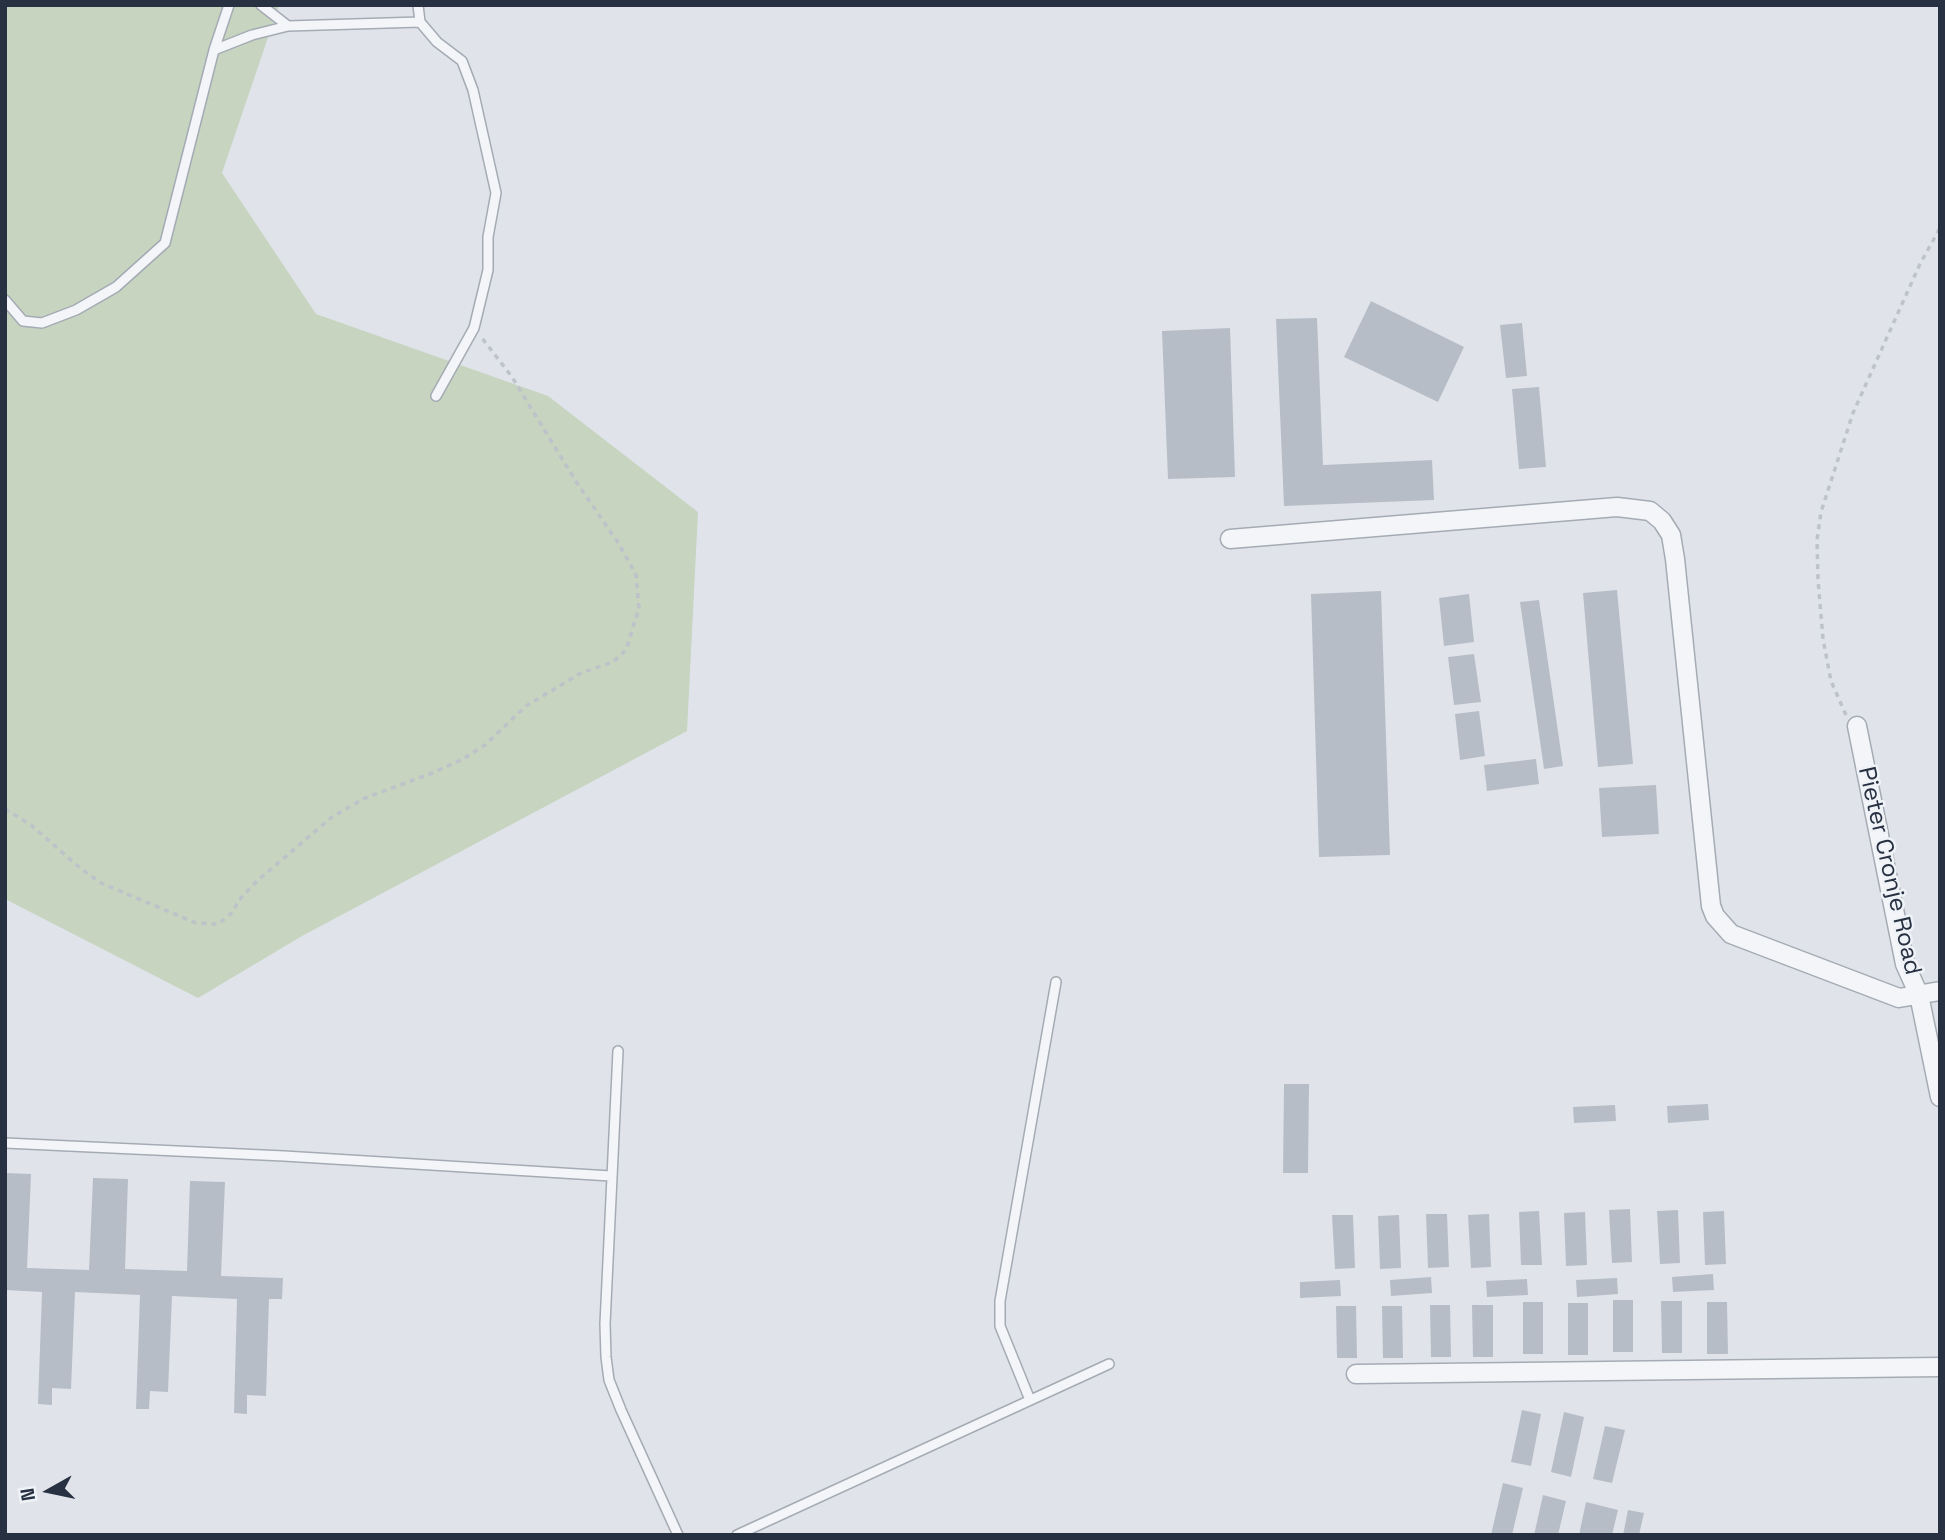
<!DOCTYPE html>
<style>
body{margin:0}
#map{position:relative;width:1945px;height:1540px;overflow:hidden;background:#e0e4ea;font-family:"Space Grotesk",sans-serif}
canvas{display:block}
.frame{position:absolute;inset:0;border:7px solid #273142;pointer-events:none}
.north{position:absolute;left:14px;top:1456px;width:70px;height:70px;-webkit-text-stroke:5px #eff3f7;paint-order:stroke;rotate:261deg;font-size:19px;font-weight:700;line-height:28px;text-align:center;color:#273142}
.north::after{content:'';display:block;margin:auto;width:24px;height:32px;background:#273142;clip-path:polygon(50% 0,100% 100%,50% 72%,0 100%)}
</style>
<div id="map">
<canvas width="1945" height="1540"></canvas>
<div class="frame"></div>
<div class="north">N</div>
</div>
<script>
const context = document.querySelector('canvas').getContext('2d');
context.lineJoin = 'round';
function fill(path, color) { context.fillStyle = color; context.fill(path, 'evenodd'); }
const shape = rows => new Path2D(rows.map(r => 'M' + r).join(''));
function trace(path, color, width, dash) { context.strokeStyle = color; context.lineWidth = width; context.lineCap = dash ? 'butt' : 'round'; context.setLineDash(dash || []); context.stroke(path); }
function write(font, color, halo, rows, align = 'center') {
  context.font = font + ' "Space Grotesk",sans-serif'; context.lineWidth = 5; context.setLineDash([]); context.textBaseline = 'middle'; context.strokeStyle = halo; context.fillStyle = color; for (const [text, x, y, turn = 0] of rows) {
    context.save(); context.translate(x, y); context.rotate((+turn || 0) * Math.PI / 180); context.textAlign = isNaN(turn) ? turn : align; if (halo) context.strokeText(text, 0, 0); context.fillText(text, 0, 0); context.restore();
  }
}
fill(shape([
 [5,5,279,5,222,173,316,314,548,396,698,512,687,731,302,936,198,998,5,899]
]), '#c6d4c0');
fill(shape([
 [1371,301,1464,347,1438,402,1344,357],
 [1317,318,1323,465,1432,460,1434,500,1284,506,1276,319],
 [1522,323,1527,376,1506,378,1500,325],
 [1230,328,1235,477,1168,479,1162,331],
 [1539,387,1546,467,1519,469,1512,389],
 [1617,590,1633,764,1598,767,1583,593],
 [1381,591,1390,855,1319,857,1311,594],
 [1469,594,1474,642,1444,646,1439,598],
 [1539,600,1563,766,1544,769,1520,602],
 [1474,654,1481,702,1454,705,1448,657],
 [1479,711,1485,756,1460,760,1455,714],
 [1536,759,1539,784,1487,791,1484,765],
 [1656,785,1659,834,1602,837,1599,788],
 [1284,1084,1309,1084,1308,1173,1283,1173],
 [1708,1104,1709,1120,1668,1123,1667,1106],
 [1615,1105,1616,1121,1574,1123,1573,1107],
 [5,1173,31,1174,27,1268,89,1270,93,1178,128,1179,125,1269,187,1271,190,1181,225,1182,221,1276,283,1278,282,1299,269,1299,266,1396,247,1395,247,1414,234,1413,237,1299,172,1296,168,1392,150,1391,149,1409,136,1409,140,1295,75,1292,71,1389,52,1388,52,1405,38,1404,42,1292,5,1290],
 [1630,1209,1632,1262,1612,1263,1609,1210],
 [1678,1210,1680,1263,1660,1264,1657,1211],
 [1539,1211,1542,1265,1521,1265,1519,1212],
 [1724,1211,1726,1264,1705,1265,1703,1212],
 [1585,1212,1587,1265,1566,1266,1564,1213],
 [1426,1214,1447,1214,1449,1267,1428,1268],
 [1489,1214,1491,1267,1471,1268,1468,1215],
 [1332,1215,1353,1215,1355,1268,1335,1269],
 [1399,1215,1401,1268,1380,1269,1378,1216],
 [1713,1274,1714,1290,1673,1292,1672,1277],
 [1431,1277,1432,1293,1391,1296,1390,1280],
 [1617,1278,1618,1294,1577,1297,1576,1280],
 [1527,1279,1528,1295,1487,1297,1486,1281],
 [1340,1280,1341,1296,1300,1298,1300,1282],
 [1613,1300,1633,1300,1633,1352,1613,1352],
 [1661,1301,1682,1301,1682,1353,1662,1353],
 [1523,1302,1543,1302,1543,1354,1523,1354],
 [1707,1302,1727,1302,1728,1354,1707,1354],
 [1568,1303,1588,1303,1588,1355,1568,1355],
 [1430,1305,1450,1305,1451,1357,1431,1357],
 [1472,1305,1493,1305,1493,1357,1473,1357],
 [1336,1306,1356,1306,1357,1358,1337,1358],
 [1382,1306,1402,1306,1403,1358,1383,1358],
 [1522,1410,1541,1414,1531,1466,1511,1462],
 [1564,1412,1584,1417,1571,1477,1551,1472],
 [1605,1426,1625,1430,1612,1483,1593,1479],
 [1503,1483,1523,1488,1512,1535,1491,1535],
 [1543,1495,1566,1501,1558,1535,1534,1535],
 [1586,1502,1618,1510,1612,1535,1579,1535],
 [1628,1510,1644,1513,1639,1535,1623,1535]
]), '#b7bdc7');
const lane = shape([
 [261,5,288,26],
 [418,5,420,22,437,42,462,61,473,90,496,193,488,237,488,270,474,328,436,396],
 [214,50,252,35,288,26,420,22],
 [5,300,23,321,42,323,76,310,116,287,165,243,214,50,229,5],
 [618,1051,605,1324,606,1357,609,1380,621,1410,678,1535],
 [5,1143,284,1156,611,1176],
 [1030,1400,1000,1326,1000,1301,1056,982],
 [737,1535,1109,1364]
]);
const street = shape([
 [1230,539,1617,507,1650,511,1662,521,1671,535,1675,559,1711,906,1715,916,1731,934,1744,939,1899,998,1940,991],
 [1857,726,1905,964,1919,995,1940,1097],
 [1356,1374,1940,1367]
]);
trace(lane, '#a5abb4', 12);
trace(street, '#a5abb4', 21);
trace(shape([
 [1846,715,1831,681,1823,639,1818,580,1817,540,1821,512,1853,413,1920,264,1940,228],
 [5,809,31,825,80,868,101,883,196,923,218,924,233,912,238,901,257,881,332,817,365,798,430,774,463,759,485,745,526,706,581,673,613,662,626,650,639,608,636,575,619,544,577,483,512,377,482,338]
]), '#bec2c9', 3.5, [5, 5]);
trace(lane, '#f3f5f8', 9);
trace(street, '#f3f5f8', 18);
write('24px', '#273142', '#eff3f7', [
 ["Pieter Cronje Road",1889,871,77]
]);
</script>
